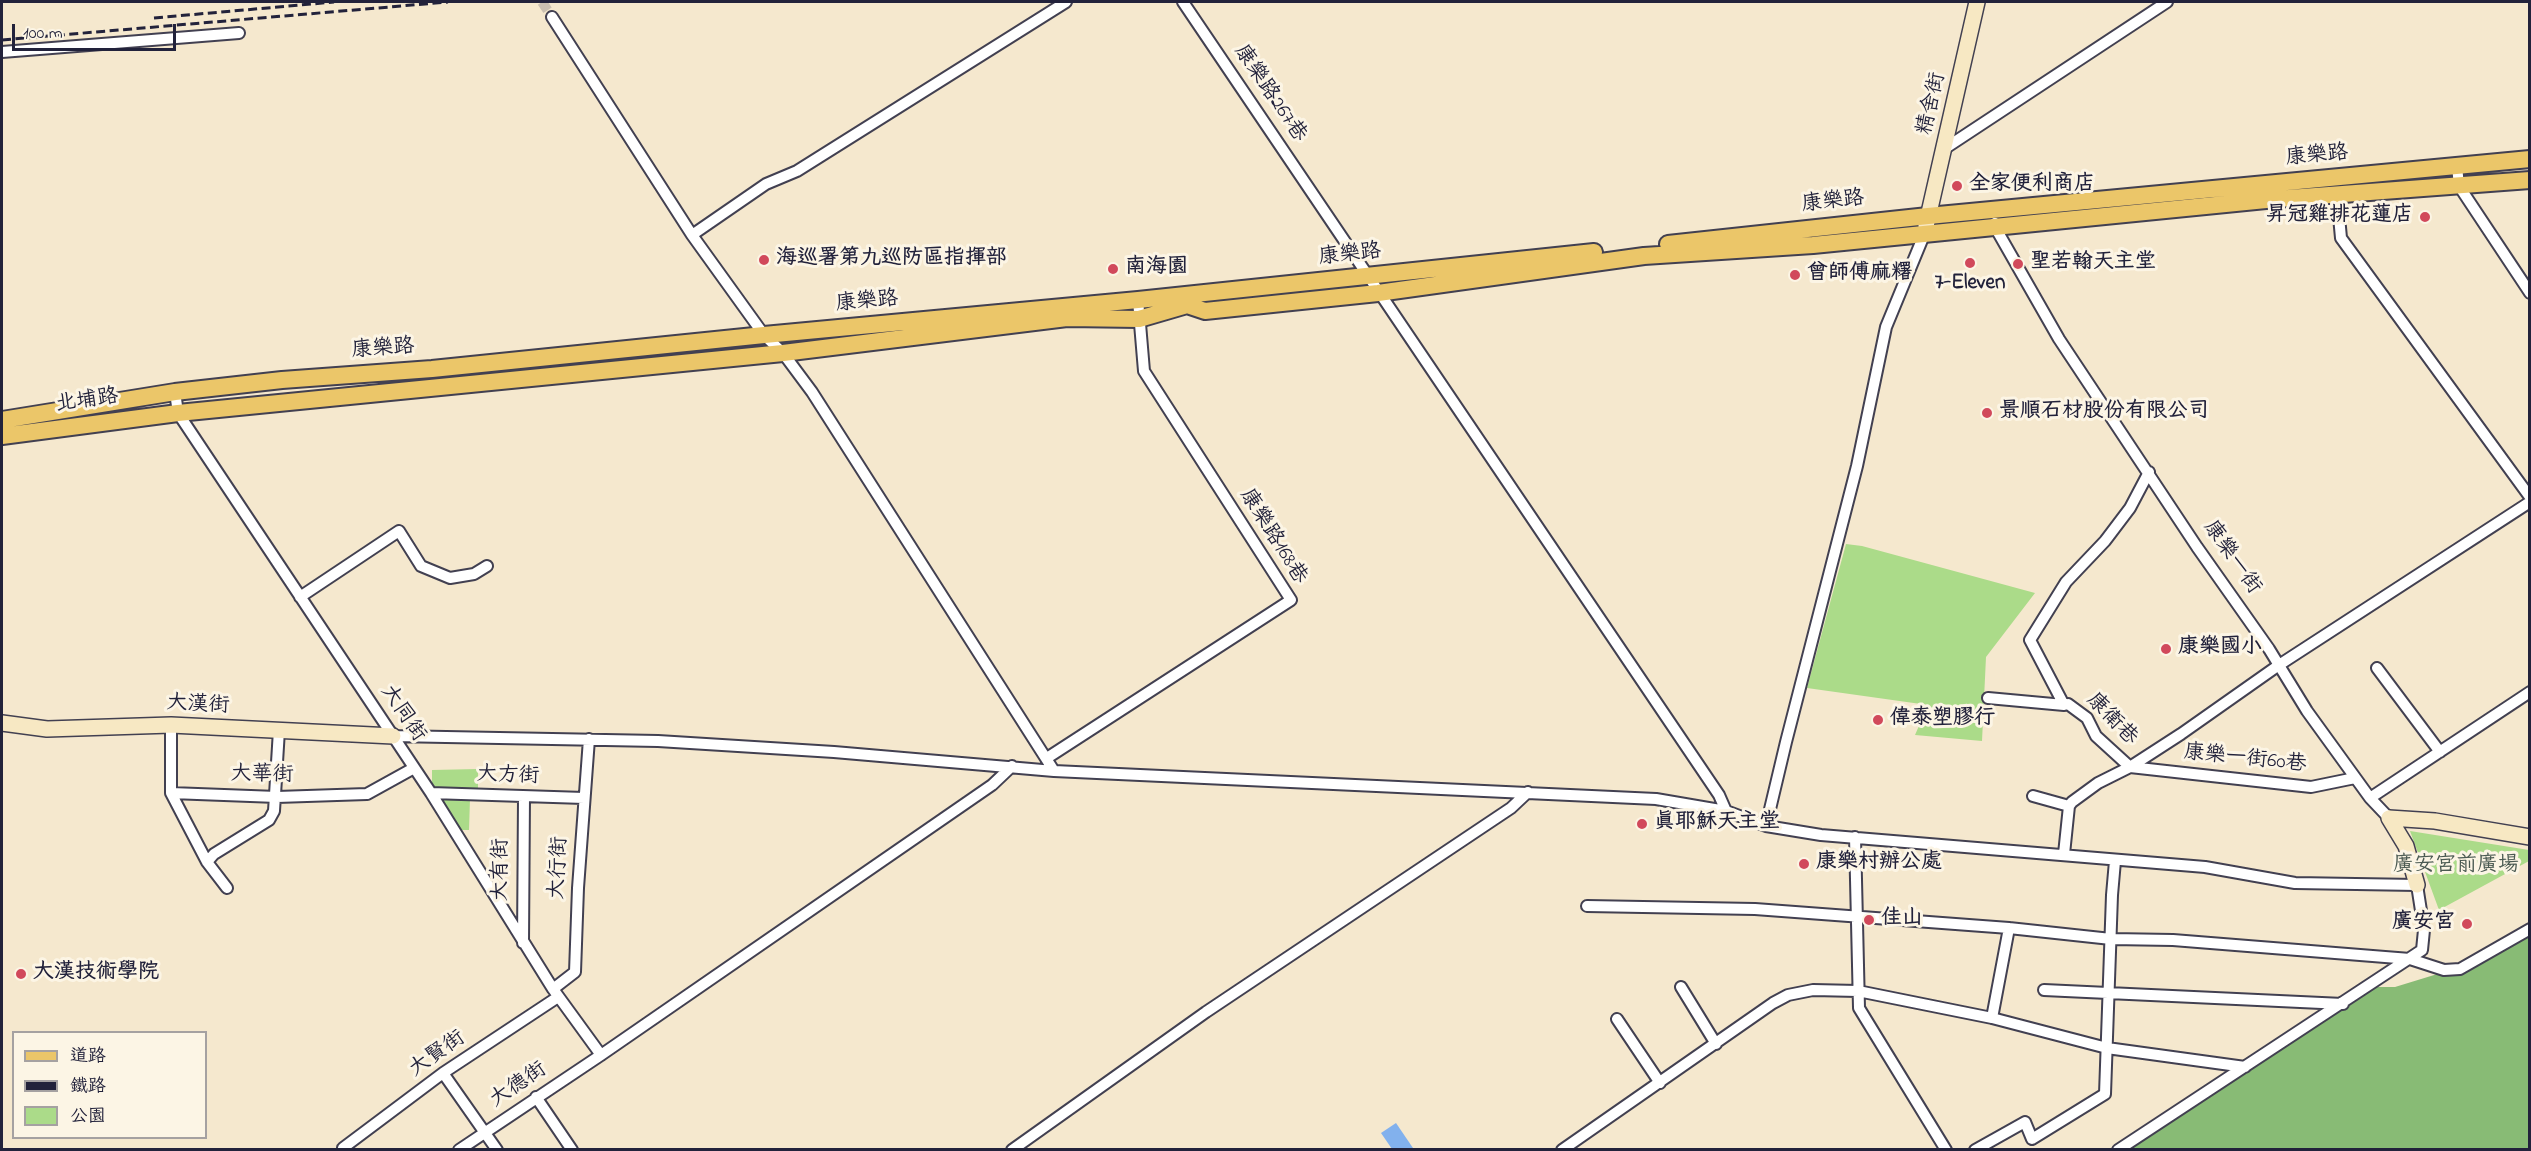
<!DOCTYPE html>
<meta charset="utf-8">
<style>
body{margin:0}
#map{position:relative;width:2531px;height:1151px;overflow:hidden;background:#f5e8ce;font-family:"Indie Flower","LXGW WenKai TC",sans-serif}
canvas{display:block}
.frame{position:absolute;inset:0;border:3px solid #22223b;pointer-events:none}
.legend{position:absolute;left:12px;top:1031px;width:195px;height:108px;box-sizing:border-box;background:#fcf5e5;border:2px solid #a5a1a1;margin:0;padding:8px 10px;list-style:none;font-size:18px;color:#22223b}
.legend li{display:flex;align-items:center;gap:12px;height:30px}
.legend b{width:30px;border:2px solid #a5a1a1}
.scale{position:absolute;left:12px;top:24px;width:164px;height:27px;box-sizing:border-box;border:3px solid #22223b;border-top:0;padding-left:8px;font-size:18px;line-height:21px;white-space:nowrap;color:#22223b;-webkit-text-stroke:4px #fcf5e5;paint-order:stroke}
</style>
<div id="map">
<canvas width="2531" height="1151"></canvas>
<div class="frame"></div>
<ul class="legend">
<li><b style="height:8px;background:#ebc669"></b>道路</li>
<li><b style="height:8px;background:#22223b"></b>鐵路</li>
<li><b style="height:16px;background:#abdb89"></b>公園</li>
</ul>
<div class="scale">100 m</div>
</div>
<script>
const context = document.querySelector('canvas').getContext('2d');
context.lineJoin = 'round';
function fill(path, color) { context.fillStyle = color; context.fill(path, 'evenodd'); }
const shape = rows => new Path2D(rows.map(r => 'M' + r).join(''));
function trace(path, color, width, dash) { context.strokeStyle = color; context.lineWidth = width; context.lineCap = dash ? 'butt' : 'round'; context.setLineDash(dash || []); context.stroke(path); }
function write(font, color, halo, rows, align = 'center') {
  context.font = font + ' "Indie Flower","LXGW WenKai TC",sans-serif'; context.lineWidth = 6; context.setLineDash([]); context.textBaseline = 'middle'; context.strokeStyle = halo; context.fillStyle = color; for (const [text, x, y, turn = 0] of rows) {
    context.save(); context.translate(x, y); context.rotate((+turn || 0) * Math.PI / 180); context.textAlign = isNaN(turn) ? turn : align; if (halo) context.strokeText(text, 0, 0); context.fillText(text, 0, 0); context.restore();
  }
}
fill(shape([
 [1846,544,1862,546,2035,593,1986,657,1982,741,1915,735,1928,705,1807,688],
 [478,769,478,788,432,789,432,770],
 [439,798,470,799,469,830,458,830],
 [2410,831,2529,850,2529,861,2439,910]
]), '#abdb89');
fill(shape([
 [2529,924,2529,1149,2122,1150,2371,987,2395,987,2457,968]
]), '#88bb75');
fill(shape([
 [1396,1123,1413,1148,1411,1149,1392,1149,1381,1133]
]), '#82b1ed');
trace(shape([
 [542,2,552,17]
]), '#cbc0b1', 10, [10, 5]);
const street = shape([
 [1183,2,1719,795,1726,811],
 [552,17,692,235,764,335,783,353,812,392,1054,771],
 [2,52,239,33],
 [1944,149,2167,2],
 [2457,166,2459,186,2530,293],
 [2337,195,2341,238,2530,497],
 [1995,223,1995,227,2059,339,2197,547,2269,649,2307,711,2370,798,2389,818],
 [692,235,766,184,797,171,1066,2],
 [175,392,178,413,431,793,553,989,601,1055],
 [300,597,399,531,421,566,450,578,474,574,487,566],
 [2377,668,2440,752],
 [1988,698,2064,705],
 [171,725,171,793,207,862,227,888],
 [393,736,658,741,834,752,1054,771,1656,799,1726,811,1766,826,1821,835,2205,867,2295,883,2417,885,2424,930,2422,950,2118,1150],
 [1047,758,1291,600,1144,371,1138,300],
 [2130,767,2096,736,2087,718,2068,704,2064,705,2030,640,2066,582,2105,541,2130,508,2149,472],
 [2130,767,2311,787,2355,778],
 [171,793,277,797,367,794,414,768],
 [431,793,584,798],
 [2033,796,2069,806],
 [2370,798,2530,692],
 [1766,826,1786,742,1857,466,1886,327,1924,235],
 [1855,837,1859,1008,1946,1150],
 [2064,854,2069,806,2072,802,2098,783,2130,767,2181,734,2279,665,2530,502],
 [207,862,214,854,269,820,274,811,279,730],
 [1587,906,1755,909,2009,928,2111,939,2173,940,2410,959,2444,970,2460,969,2530,929],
 [523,943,524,797],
 [1681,987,1716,1044],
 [553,989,575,972,578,888,589,739],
 [2044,990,2343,1004],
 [1992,1018,2009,928],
 [1617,1019,1660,1083],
 [443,1073,497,1150],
 [536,1097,572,1150],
 [343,1148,443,1073,558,997],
 [459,1150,601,1055,992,785,1012,766],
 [1012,1150,1206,1012,1511,808,1528,792],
 [1562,1150,1773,1003,1788,995,1813,990,1858,991,1992,1018,2107,1048,2245,1067],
 [1975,1150,2025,1122,2032,1139,2105,1094,2112,895,2115,861]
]);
const secondary = shape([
 [1926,226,1977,2],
 [2,723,47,729,171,725,393,736],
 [2389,818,2435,821,2530,837],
 [2389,818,2406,846,2417,885]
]);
const primary = shape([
 [1668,244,1928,216,2530,159],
 [2,420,175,392,282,380,432,369,764,335,1138,300,1594,252],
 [2,436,178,413,783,353,1067,318,1139,319,1187,305,1205,311,1378,293,1644,256,1813,245,2276,199,2530,180]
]);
trace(street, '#424051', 14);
trace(secondary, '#424051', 18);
trace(primary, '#424051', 20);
trace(street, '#fff', 10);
trace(secondary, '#f7e8c3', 15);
trace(primary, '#ebc669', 16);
trace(shape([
 [154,18,334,2],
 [2,40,448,2]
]), '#22223b', 3, [9, 4.5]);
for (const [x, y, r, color] of [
 [1957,186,6,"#d1495b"],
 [2425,217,6,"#d1495b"],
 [764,260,6,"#d1495b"],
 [1970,263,6,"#d1495b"],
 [2018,264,6,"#d1495b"],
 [1113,269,6,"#d1495b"],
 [1795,275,6,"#d1495b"],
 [1987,413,6,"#d1495b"],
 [2166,649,6,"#d1495b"],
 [1878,720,6,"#d1495b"],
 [1642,824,6,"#d1495b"],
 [1804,864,6,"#d1495b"],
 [1869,920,6,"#d1495b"],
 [2467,924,6,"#d1495b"],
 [21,974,6,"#d1495b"]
]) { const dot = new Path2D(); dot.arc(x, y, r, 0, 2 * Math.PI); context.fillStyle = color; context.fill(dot); trace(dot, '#fcf5e5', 2); }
write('21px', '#22223b', '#fcf5e5', [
 ["康樂路267巷",1269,94,56],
 ["精舍街",1933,104,-77],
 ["康樂路",2317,157,-5],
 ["康樂路",1833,203,-6],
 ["康樂路",1350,256,-6],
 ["康樂路",867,303,-5],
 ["康樂路",383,350,-4],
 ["北埔路",87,402,-8],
 ["康樂路168巷",1272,537,58],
 ["康樂一街",2231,558,55],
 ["大漢街",198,706,3],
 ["大同街",402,714,56],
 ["康衛巷",2111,720,46],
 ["康樂一街60巷",2245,760,6],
 ["大華街",262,776,1],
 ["大方街",508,777,2],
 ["大行街",560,868,-87],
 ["大有街",503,870,-90],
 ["大賢街",438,1055,-35],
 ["大德街",519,1086,-34]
]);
write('bold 21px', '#22223b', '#fcf5e5', [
 ["全家便利商店",1969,186],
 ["昇冠雞排花蓮店",2413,217,"right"],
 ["海巡署第九巡防區指揮部",776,260],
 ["聖若翰天主堂",2030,264],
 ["南海園",1125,269],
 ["曾師傅麻糬",1807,275],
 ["7-Eleven",1970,285,"center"],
 ["景順石材股份有限公司",1999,413],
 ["康樂國小",2178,649],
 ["偉泰塑膠行",1890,720],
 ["真耶穌天主堂",1654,824],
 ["康樂村辦公處",1816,864],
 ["佳山",1881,920],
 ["廣安宮",2455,924,"right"],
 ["大漢技術學院",33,974]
], 'left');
write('21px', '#4b5a52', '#fcf5e5', [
 ["廣安宮前廣場",2456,867]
]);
</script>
